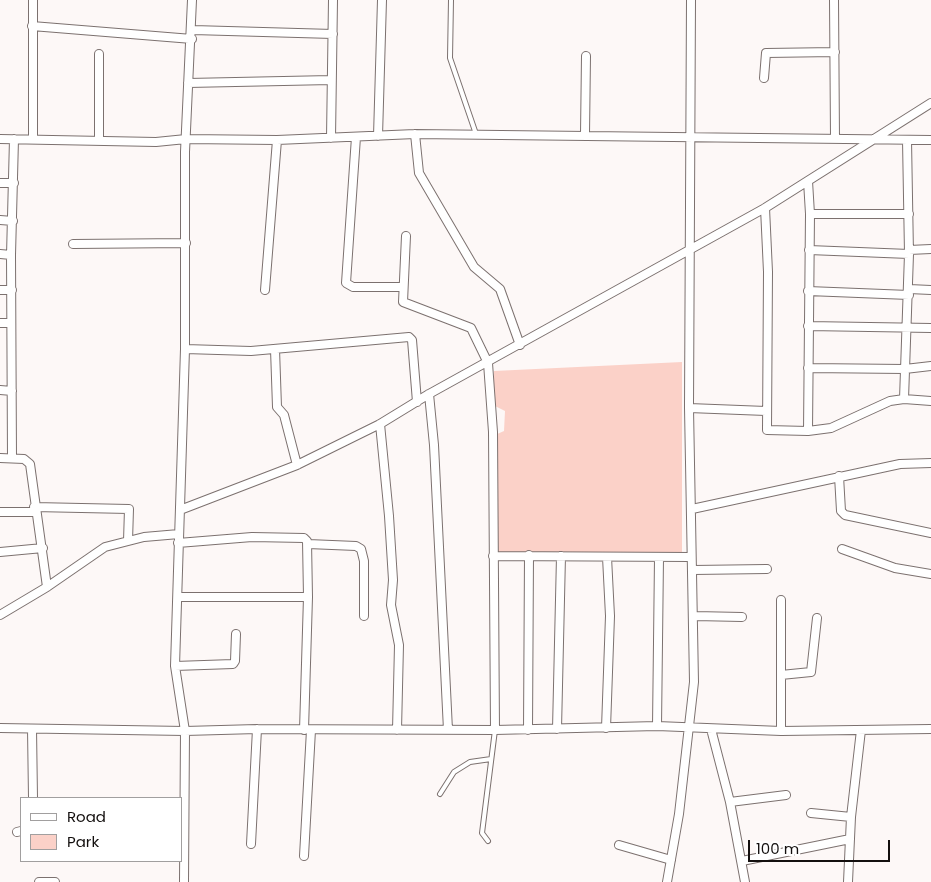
<!DOCTYPE html>
<style>
body{margin:0}
#map{position:relative;width:931px;height:882px;overflow:hidden;background:#fdf8f7;font-family:Poppins,sans-serif}
canvas{display:block}
.legend{position:absolute;left:20px;top:797px;width:162px;height:65px;box-sizing:border-box;background:#fff;border:1px solid #a19f9f;margin:0;padding:6px 9px;list-style:none;font-size:15px;color:#130f0e}
.legend li{display:flex;align-items:center;gap:10px;height:25px}
.legend b{width:25px;border:1px solid #a19f9f}
.scale{position:absolute;left:748px;top:840px;width:142px;height:22px;box-sizing:border-box;border:2px solid #130f0e;border-top:0;padding-left:6px;font-size:15px;line-height:18px;white-space:nowrap;color:#130f0e;-webkit-text-stroke:4px #fff;paint-order:stroke}
</style>
<div id="map">
<canvas width="931" height="882"></canvas>
<ul class="legend">
<li><b style="height:6px;background:#fff"></b>Road</li>
<li><b style="height:14px;background:#fbd1c8"></b>Park</li>
</ul>
<div class="scale">100 m</div>
</div>
<script>
const context = document.querySelector('canvas').getContext('2d');
context.lineJoin = 'round';
function fill(path, color) { context.fillStyle = color; context.fill(path, 'evenodd'); }
const shape = rows => new Path2D(rows.map(r => 'M' + r).join(''));
function trace(path, color, width, dash) { context.strokeStyle = color; context.lineWidth = width; context.lineCap = dash ? 'butt' : 'round'; context.setLineDash(dash || []); context.stroke(path); }
fill(shape([
 [682,362,682,555,495,552,495,435,504,431,505,411,493,405,494,371]
]), '#fbd1c8');
const lane = shape([
 [451,0,450,58,476,134],
 [440,794,454,772,470,762,491,759],
 [488,841,482,833,495,730]
]);
const street = shape([
 [33,0,33,139],
 [834,0,835,138],
 [32,26,192,39],
 [193,30,333,34],
 [764,78,766,53,835,52],
 [188,83,331,80],
 [415,134,419,173,474,267,500,289,520,345],
 [585,134,586,56],
 [378,136,382,0],
 [356,137,346,283,353,287,403,287],
 [331,138,333,0],
 [0,139,156,142,186,139,277,140,415,134,931,140],
 [99,140,99,54],
 [808,181,810,214,808,431],
 [0,183,14,183],
 [765,208,768,272,767,430,808,431,831,428,890,401,904,399,931,401],
 [810,214,909,214],
 [0,220,13,221],
 [406,236,403,302,471,328,488,363,493,432,495,730],
 [73,244,186,243],
 [809,250,909,254],
 [909,250,931,249],
 [0,254,11,255],
 [909,289,931,290],
 [0,290,12,290],
 [265,290,277,140],
 [808,291,909,295],
 [0,323,11,323],
 [808,326,931,328],
 [185,349,251,351,409,337,412,340,417,402],
 [275,349,277,407,284,415,297,465],
 [808,368,905,369,931,366],
 [0,390,12,391],
 [429,394,434,445,448,730],
 [904,399,909,254,907,140],
 [689,408,766,411],
 [380,424,389,516,393,580,391,605,399,645,397,730],
 [0,458,24,459,30,464,47,587],
 [12,458,11,255,14,139],
 [839,476,841,511,845,515,931,533],
 [34,507,129,509,128,541],
 [692,509,900,464,931,463],
 [180,510,297,465,380,424,429,394,765,208,931,103],
 [0,512,35,512],
 [178,543,252,537,304,538,307,541,308,597,304,730],
 [308,544,356,546,361,549,364,561,364,616],
 [842,549,895,568,931,574],
 [0,552,43,548],
 [493,556,691,557],
 [693,570,767,569],
 [178,597,308,597],
 [781,600,781,731],
 [0,615,47,587,105,547,144,537,179,534],
 [695,616,742,617],
 [175,666,233,664,235,661,236,634],
 [781,675,811,672,817,618],
 [657,726,659,558],
 [0,728,185,731,257,729,495,730,657,726,781,731,931,729],
 [606,728,610,616,607,557],
 [32,729,33,798],
 [557,729,561,556],
 [711,729,730,802,745,882],
 [528,730,529,555],
 [730,802,786,795],
 [811,813,851,817],
 [17,832,21,831],
 [251,844,257,729],
 [619,845,671,860],
 [304,856,311,730],
 [742,861,850,839],
 [39,882,55,882],
 [184,882,185,731,175,666,185,349,185,152,192,0],
 [667,882,679,814,694,682,689,408,691,0],
 [848,882,851,817,861,730]
]);
trace(lane, '#7c716f', 6);
trace(street, '#7c716f', 10);
trace(lane, '#fff', 4);
trace(street, '#fff', 8);
</script>
